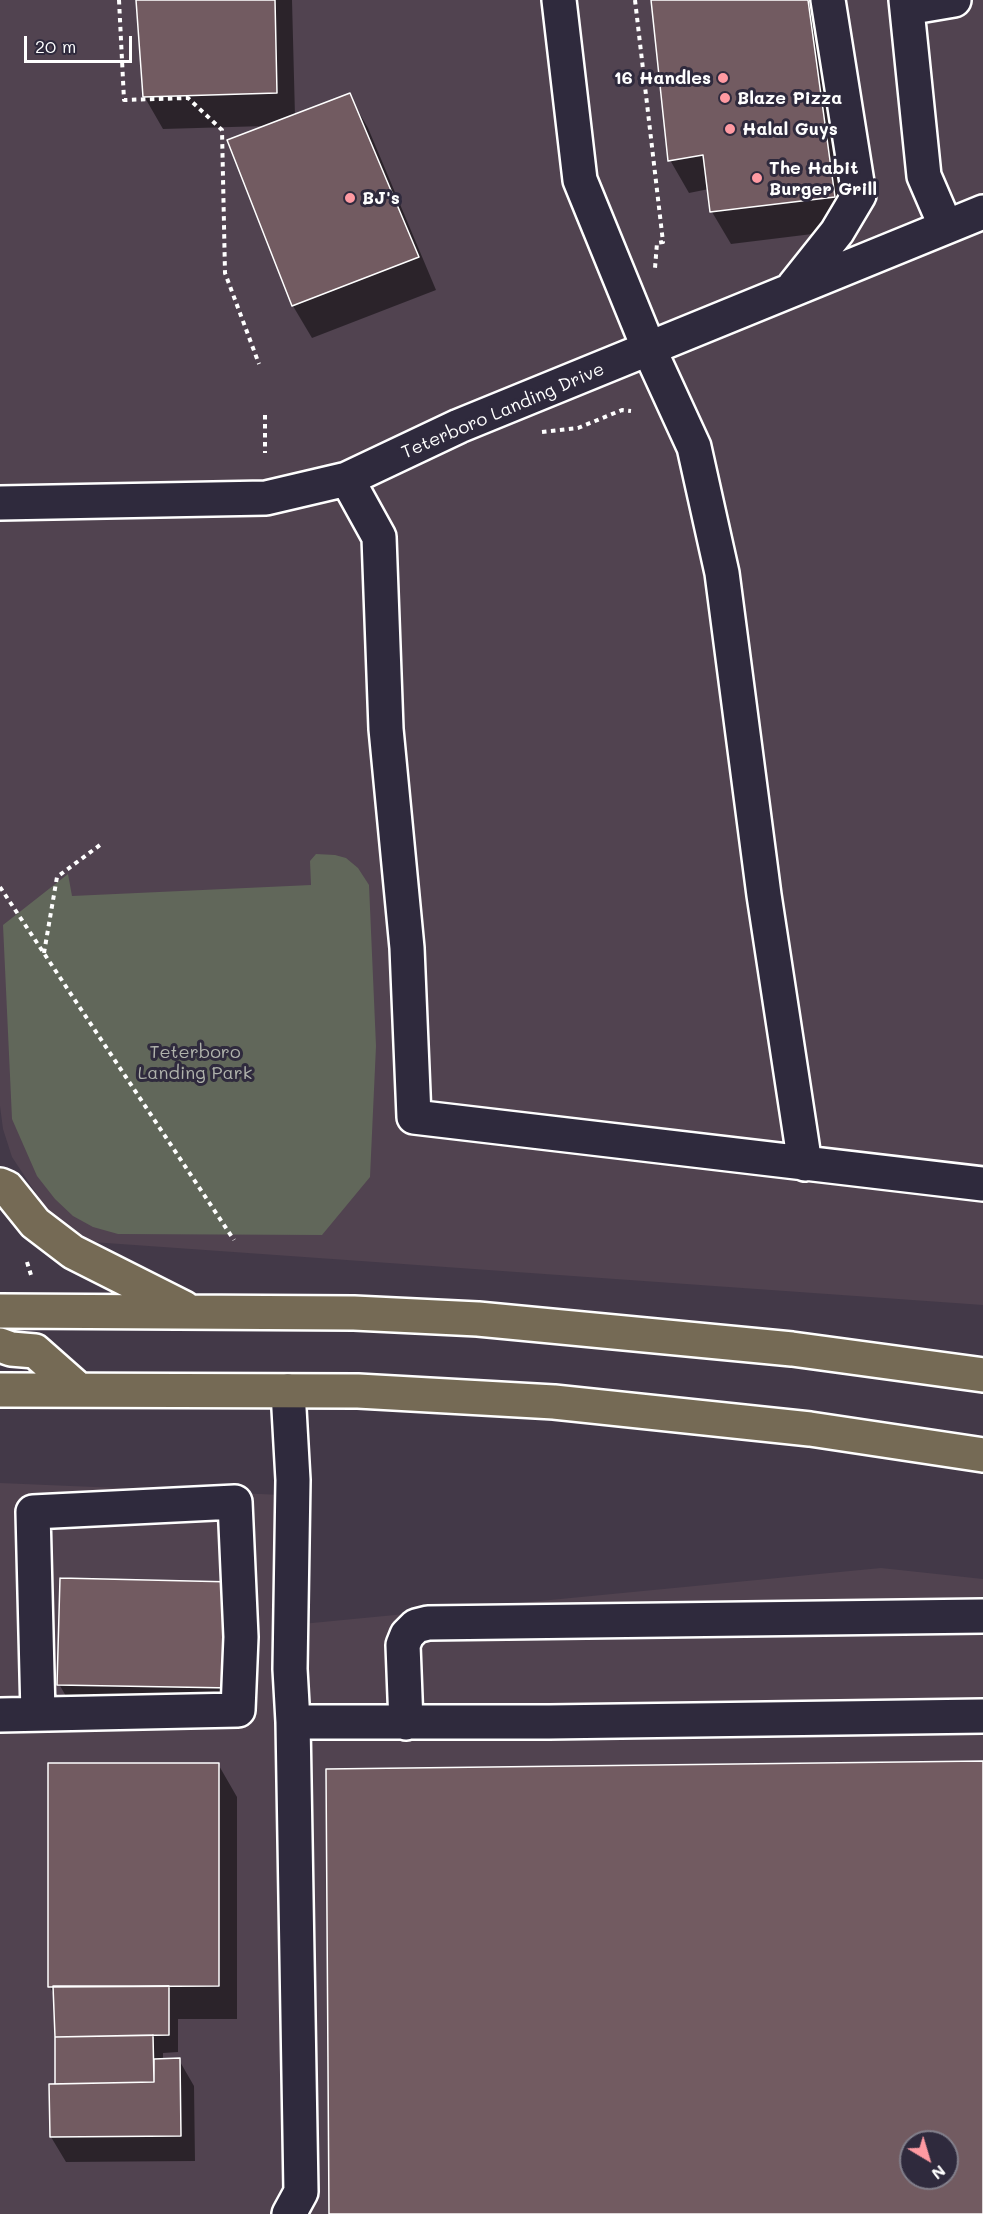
<!DOCTYPE html>
<style>
body{margin:0}
#map{position:relative;width:983px;height:2214px;overflow:hidden;background:#433948;font-family:Mali,sans-serif}
canvas{display:block}
.north{position:absolute;left:899px;top:2130px;width:60px;height:60px;box-sizing:border-box;background:#2f2a3d;border:2px solid #827f8b;border-radius:50%;rotate:142deg;font-size:16px;font-weight:700;line-height:24px;text-align:center;color:#fff}
.north::after{content:'';display:block;margin:auto;width:21px;height:27px;background:#ff9aa2;clip-path:polygon(50% 0,100% 100%,50% 72%,0 100%)}
.scale{position:absolute;left:24px;top:36px;width:108px;height:27px;box-sizing:border-box;border:3px solid #fff;border-top:0;padding-left:8px;font-size:18px;line-height:21px;white-space:nowrap;color:#fff;-webkit-text-stroke:4px #2f2a3d;paint-order:stroke}
</style>
<div id="map">
<canvas width="983" height="2214"></canvas>
<div class="north">N</div>
<div class="scale">20 m</div>
</div>
<script>
const context = document.querySelector('canvas').getContext('2d');
context.lineJoin = 'round';
function fill(path, color) { context.fillStyle = color; context.fill(path, 'evenodd'); }
const shape = rows => new Path2D(rows.map(r => 'M' + r).join(''));
function trace(path, color, width, dash) { context.strokeStyle = color; context.lineWidth = width; context.lineCap = dash ? 'butt' : 'round'; context.setLineDash(dash || []); context.stroke(path); }
function write(font, color, halo, rows, align = 'center') {
  context.font = font + ' Mali,sans-serif'; context.lineWidth = 6; context.setLineDash([]); context.textBaseline = 'middle'; context.strokeStyle = halo; context.fillStyle = color; for (const [text, x, y, turn = 0] of rows) {
    context.save(); context.translate(x, y); context.rotate((+turn || 0) * Math.PI / 180); context.textAlign = isNaN(turn) ? turn : align; if (halo) context.strokeText(text, 0, 0); context.fillText(text, 0, 0); context.restore();
  }
}
fill(shape([
 [0,0,983,0,983,1305,92,1242,47,1210,12,1157,3,1129,0,1106],
 [0,1483,283,1495,281,1626,881,1568,983,1579,983,2214,0,2214],
 [911,2142,947,2142,947,2178,911,2178]
]), '#514350');
fill(shape([
 [316,854,335,855,346,858,358,868,369,885,376,1046,370,1177,322,1235,118,1234,93,1227,73,1216,55,1199,37,1176,12,1119,3,925,68,874,72,896,311,885,310,861]
]), '#61675a');
fill(shape([
 [138,0,292,0,295,116,349,95,368,128,436,290,312,338,293,306,229,141,266,126,163,129,144,96],
 [652,0,821,0,853,229,731,244,712,212,709,189,689,193,670,160],
 [252,1616,249,1720,78,1717,59,1684],
 [218,1764,237,1797,237,2019,178,2019,178,2052,163,2053,163,2060,179,2060,194,2086,195,2161,66,2162,51,2137,57,2085,54,1995,50,1987]
]), '#0007');
const building = shape([
 [136,0,275,0,277,93,143,97,136,0],
 [651,0,808,0,835,197,710,212,703,155,668,161,651,0],
 [350,93,419,257,292,306,227,140,350,93],
 [60,1578,234,1582,232,1688,57,1685,60,1578],
 [983,1761,983,2214,329,2214,326,1769,983,1761],
 [911,2142,947,2142,947,2178,911,2178,911,2142],
 [48,1763,219,1763,219,1986,48,1987,48,1763],
 [53,1986,169,1986,169,2035,55,2037,53,1986],
 [153,2035,154,2082,55,2084,55,2037,153,2035],
 [180,2058,181,2136,50,2137,49,2084,154,2082,154,2059,180,2058]
]);
fill(building, '#725b61');
trace(building, '#fff', 1.5);
const minor = shape([
 [559,0,580,180,649,349,694,447,722,573,764,895,805,1164],
 [906,0,924,176,946,227],
 [907,8,954,0],
 [794,286,837,232,859,195,828,0],
 [347,479,379,537,386,729,407,948,414,1117,983,1184],
 [0,503,266,498,347,479,459,426,983,212],
 [288,1391,293,1480,290,1669,293,1722,549,1722,983,1716],
 [0,1715,238,1710,241,1637,235,1502,33,1512,38,1714],
 [406,1723,403,1645,407,1635,416,1626,428,1623,983,1616],
 [289,2214,301,2192,293,1722]
]);
const highway = shape([
 [0,1185,7,1188,35,1223,73,1252,184,1308],
 [0,1311,354,1313,478,1319,792,1349,983,1375],
 [0,1345,11,1349,35,1351,78,1389],
 [0,1390,358,1391,554,1402,810,1429,983,1455]
]);
trace(minor, '#fff', 38);
trace(highway, '#fff', 38);
trace(shape([
 [119,0,124,100,188,98,222,130,225,273,259,364],
 [635,0,663,242,657,243,655,268],
 [265,415,265,453],
 [542,432,578,428,622,410,631,411],
 [0,887,234,1240],
 [44,953,57,877,100,845],
 [27,1262,31,1275]
]), '#fff', 4, [4.5, 4.5]);
trace(minor, '#2f2a3d', 33);
trace(highway, '#756a55', 33);
for (const [x, y, r, color] of [
 [723,78,6,"#ff9aa2"],
 [725,98,6,"#ff9aa2"],
 [730,129,6,"#ff9aa2"],
 [757,178,6,"#ff9aa2"],
 [350,198,6,"#ff9aa2"]
]) { const dot = new Path2D(); dot.arc(x, y, r, 0, 2 * Math.PI); context.fillStyle = color; context.fill(dot); trace(dot, '#2f2a3d', 2); }
write('bold 18px', '#fff', '#2f2a3d', [
 ["16 Handles",711,78,"right"],
 ["Blaze Pizza",737,98],
 ["Halal Guys",742,129],
 ["The Habit",769,168],
 ["Burger Grill",769,189],
 ["BJ's",362,198]
], 'left');
write('18px', '#fff', '#2f2a3d', [
 ["Teterboro Landing Drive",503,411,-23]
]);
write('18px', '#b0b3ac', '#2f2a3d', [
 ["Teterboro",195,1052],
 ["Landing Park",195,1073]
]);
</script>
